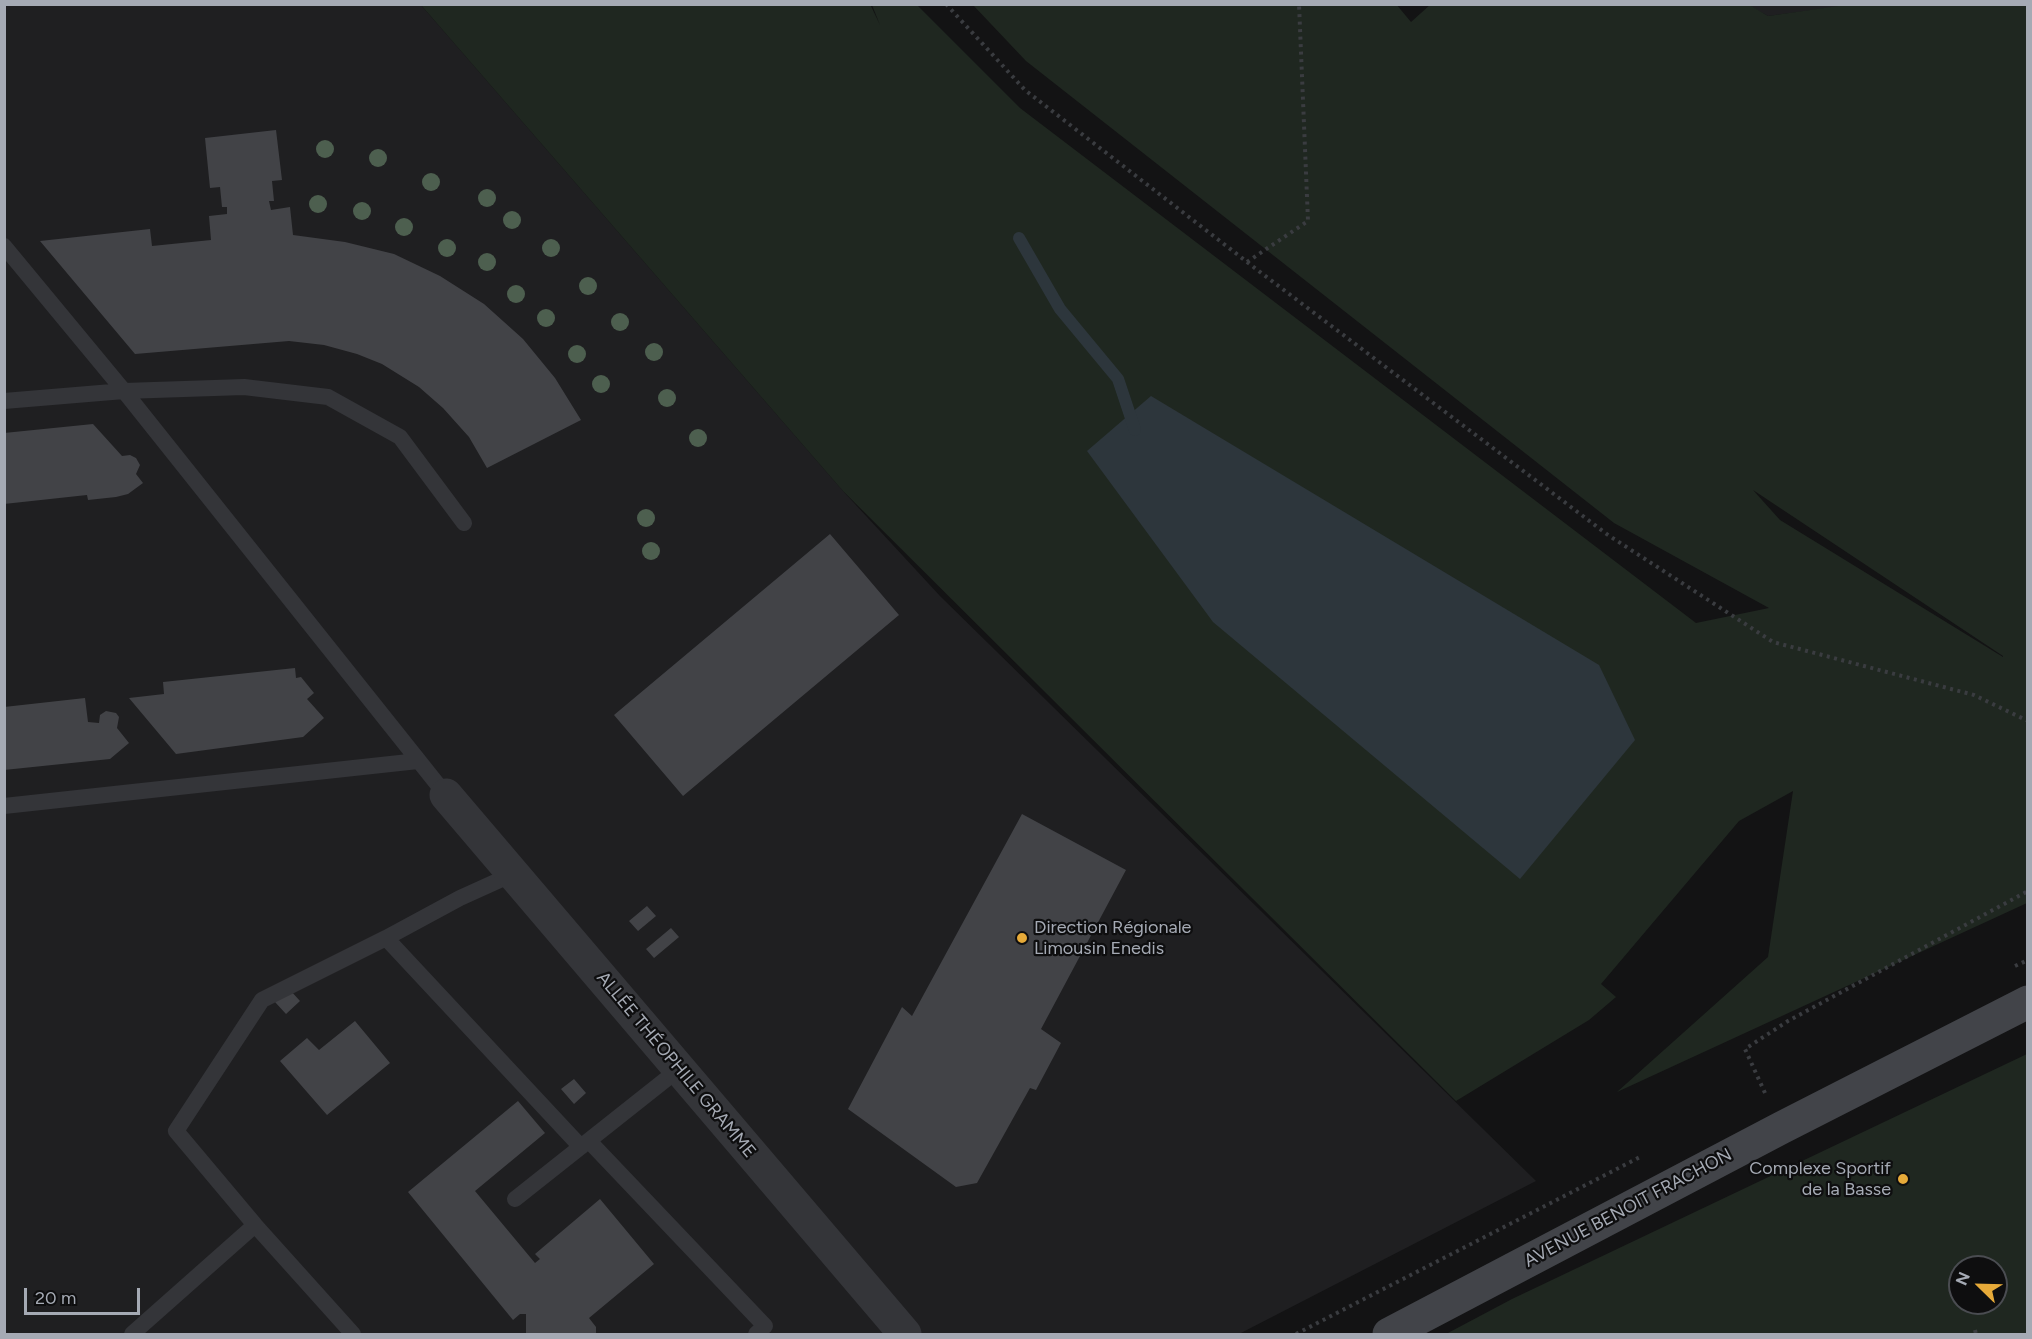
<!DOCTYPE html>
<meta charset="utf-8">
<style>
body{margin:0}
#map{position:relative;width:2032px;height:1339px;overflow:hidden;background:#131314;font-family:Figtree,sans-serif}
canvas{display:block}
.frame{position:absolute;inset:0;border:6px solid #a5aab4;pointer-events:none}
.north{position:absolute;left:1948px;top:1255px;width:60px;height:60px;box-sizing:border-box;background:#0e0e0f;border:2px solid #4a4c51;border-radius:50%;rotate:293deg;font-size:16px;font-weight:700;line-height:24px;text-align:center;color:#a5aab4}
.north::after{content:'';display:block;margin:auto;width:21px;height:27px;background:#e6aa39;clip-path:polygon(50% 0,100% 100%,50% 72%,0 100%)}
.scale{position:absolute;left:24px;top:1288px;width:116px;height:27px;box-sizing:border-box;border:3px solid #a5aab4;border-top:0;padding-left:8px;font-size:18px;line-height:21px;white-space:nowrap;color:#a5aab4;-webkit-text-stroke:4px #0e0e0f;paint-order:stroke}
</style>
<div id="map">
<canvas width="2032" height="1339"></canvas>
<div class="frame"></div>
<div class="north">N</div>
<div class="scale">20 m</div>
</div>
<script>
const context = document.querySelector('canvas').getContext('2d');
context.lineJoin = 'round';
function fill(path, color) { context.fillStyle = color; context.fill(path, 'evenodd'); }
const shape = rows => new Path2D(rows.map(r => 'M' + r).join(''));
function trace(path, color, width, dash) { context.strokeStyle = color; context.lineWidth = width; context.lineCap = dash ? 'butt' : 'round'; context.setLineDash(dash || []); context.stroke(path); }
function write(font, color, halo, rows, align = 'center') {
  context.font = font + ' Figtree,sans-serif'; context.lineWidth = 4.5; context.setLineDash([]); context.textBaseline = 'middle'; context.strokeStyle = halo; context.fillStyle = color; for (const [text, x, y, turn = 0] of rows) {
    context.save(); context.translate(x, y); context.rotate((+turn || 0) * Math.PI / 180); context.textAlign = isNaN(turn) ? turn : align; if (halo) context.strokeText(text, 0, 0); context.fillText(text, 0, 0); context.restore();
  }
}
fill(shape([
 [5,5,421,5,843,491,940,596,1536,1181,1239,1334,5,1334],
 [1748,5,1852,5,1768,16]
]), '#1f1f21');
fill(shape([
 [870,4,880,25,872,5,917,5,1020,108,1696,623,1769,608,1614,523,1026,61,973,5,1396,4,1411,22,1431,4,1748,4,1768,16,1852,4,2027,5,2027,903,1617,1092,1768,957,1793,791,1739,821,1601,984,1616,997,1589,1020,1456,1101,843,491,421,5],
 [1753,490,2003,656,2003,657,1780,520],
 [2027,1054,2027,1334,1446,1334,1512,1299],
 [1960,1267,1996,1267,1996,1303,1960,1303]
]), '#1f2720');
fill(shape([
 [1151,396,1599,665,1635,740,1520,879,1213,622,1087,451]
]), '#2d363c');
trace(shape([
 [1019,238,1060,309,1118,379,1135,430]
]), '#2d363c', 12);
fill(shape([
 [276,130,282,180,272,181,274,201,269,201,271,210,290,207,293,235,345,242,394,254,440,276,484,304,523,339,555,378,581,420,487,468,469,437,443,408,419,387,382,364,357,354,324,345,289,341,135,354,40,241,150,229,152,246,211,240,209,216,227,214,227,207,222,207,220,187,210,188,205,138],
 [93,424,122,456,130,455,136,458,140,465,136,474,143,483,128,494,116,497,88,500,87,495,4,504,4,433],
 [830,534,899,615,683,796,614,715],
 [295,668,296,678,301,677,314,693,307,699,324,718,303,737,176,754,129,698,164,694,163,682],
 [85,698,88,722,99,723,100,715,106,711,116,713,119,717,117,728,129,743,110,759,4,770,4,707],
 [1022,814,1126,870,1041,1029,1061,1043,1036,1090,1030,1088,977,1183,956,1187,848,1109,902,1007,912,1016],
 [647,906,656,916,638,931,629,921],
 [671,928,679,937,654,958,646,949],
 [290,990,300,1001,286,1014,275,1002],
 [355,1021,390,1063,327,1115,280,1061,307,1038,319,1050],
 [574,1079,586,1093,574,1104,561,1089],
 [518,1101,545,1133,475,1191,535,1263,540,1259,535,1254,600,1199,654,1264,589,1318,596,1327,596,1334,526,1334,526,1314,520,1314,513,1320,408,1192]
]), '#424347');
trace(shape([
 [946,4,1025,90,1260,272,1608,535,1773,642,1974,695,2028,721],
 [1247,262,1308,221,1299,4],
 [2015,966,2028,960],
 [1765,1093,1745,1049,1788,1021,2028,891],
 [1975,1330,1976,1334],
 [1296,1334,1642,1156]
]), '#3a3c40', 4, [3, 4.5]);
trace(shape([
 [4,246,124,391,244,387,328,397,400,437,464,523],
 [4,401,124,391,446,795],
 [4,806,418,761],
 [386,938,460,898,513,874],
 [589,1141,765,1326,756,1334],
 [515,1199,679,1069],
 [132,1334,255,1225],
 [353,1334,255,1225,176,1131,262,1000,386,938,581,1147]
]), '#343539', 16);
trace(shape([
 [446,795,905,1334]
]), '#343539', 33);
trace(shape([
 [1389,1334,1781,1128,2028,1002]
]), '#424449', 33);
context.fillStyle = '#4d5f4f';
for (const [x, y] of [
 [325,149],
 [378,158],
 [431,182],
 [487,198],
 [318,204],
 [362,211],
 [512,220],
 [404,227],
 [447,248],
 [551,248],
 [487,262],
 [588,286],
 [516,294],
 [546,318],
 [620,322],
 [654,352],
 [577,354],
 [601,384],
 [667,398],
 [698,438],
 [646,518],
 [651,551]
]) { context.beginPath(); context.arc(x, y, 9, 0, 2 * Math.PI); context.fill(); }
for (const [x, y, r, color] of [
 [1022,938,6,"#e6aa39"],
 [1903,1179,6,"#e6aa39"]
]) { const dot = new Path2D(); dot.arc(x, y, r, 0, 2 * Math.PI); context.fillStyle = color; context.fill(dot); trace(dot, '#0e0e0f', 2); }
write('18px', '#a5aab4', '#0e0e0f', [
 ["Direction Régionale",1034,928],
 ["Limousin Enedis",1034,949],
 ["Complexe Sportif",1891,1169,"right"],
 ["de la Basse",1891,1190,"right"]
], 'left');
write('18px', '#a5aab4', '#0e0e0f', [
 ["ALLÉE THÉOPHILE GRAMME",676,1065,50],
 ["AVENUE BENOIT FRACHON",1628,1208,-28]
]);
</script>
